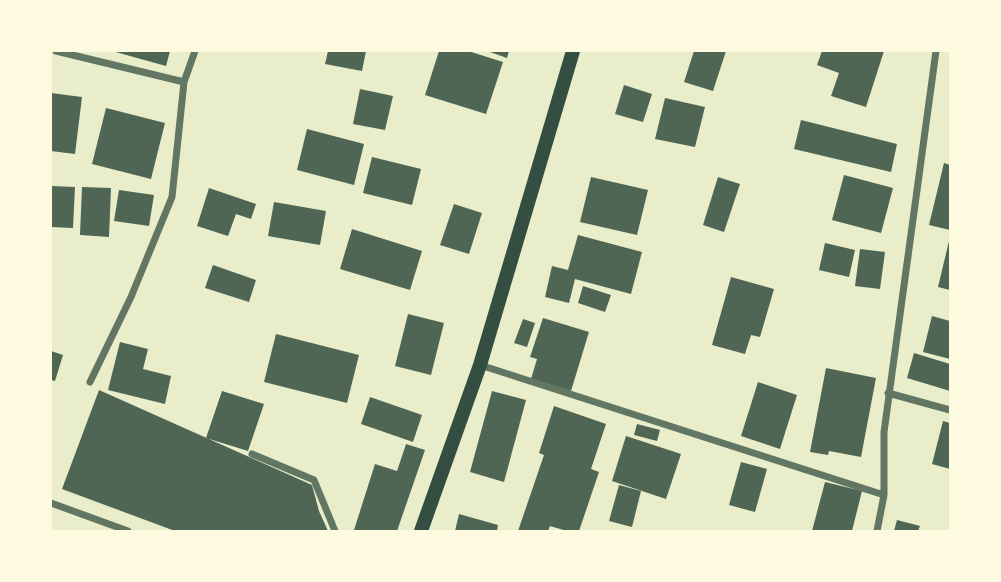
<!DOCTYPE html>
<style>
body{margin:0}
#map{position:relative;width:1001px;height:582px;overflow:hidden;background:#e9edc9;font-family:"Asap Condensed",sans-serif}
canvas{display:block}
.frame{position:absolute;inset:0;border:52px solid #fefae0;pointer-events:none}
</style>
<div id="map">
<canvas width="1001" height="582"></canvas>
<div class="frame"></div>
</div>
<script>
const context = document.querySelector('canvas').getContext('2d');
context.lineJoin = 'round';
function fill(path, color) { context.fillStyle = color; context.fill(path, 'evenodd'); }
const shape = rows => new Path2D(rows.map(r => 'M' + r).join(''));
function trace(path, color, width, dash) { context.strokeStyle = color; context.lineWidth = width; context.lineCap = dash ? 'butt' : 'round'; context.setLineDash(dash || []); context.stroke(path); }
fill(shape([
 [112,51,170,51,166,66],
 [328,51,366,51,362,71,325,64],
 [439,51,468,51,503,62,486,114,425,95],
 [487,51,509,51,507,58],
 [694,51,726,51,713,91,684,82],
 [822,51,884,51,866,107,831,96,839,73,817,65],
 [624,85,652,94,643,122,615,114],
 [360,89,393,96,385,130,353,124],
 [51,93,82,97,75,154,51,151],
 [665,98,705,107,695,147,655,139],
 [106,108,165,123,151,179,92,164],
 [801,120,897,144,891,172,794,149],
 [307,129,364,144,354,185,297,170],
 [372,157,421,169,412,205,363,193],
 [944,163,950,165,950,230,929,225],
 [844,175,893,188,881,233,832,220],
 [591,177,648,190,637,235,580,222],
 [718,177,740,184,724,232,703,225],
 [51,186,75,187,73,228,51,227],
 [82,187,111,188,109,237,80,235],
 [209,188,256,204,251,219,236,214,228,236,197,226],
 [119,190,154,195,149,226,114,221],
 [274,202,326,211,320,245,268,236],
 [454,204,482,213,469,254,440,245],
 [352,229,422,251,410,290,340,269],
 [578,235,642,252,631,294,575,279,569,303,545,297,552,266,568,270],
 [949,241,950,241,950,290,938,287],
 [825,243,855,250,849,277,819,270],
 [860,249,885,252,880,289,855,286],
 [213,265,256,280,249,302,205,288],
 [731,277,774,289,760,337,751,335,745,354,712,345],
 [583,286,611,295,605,312,578,303],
 [408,314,444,323,431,375,395,366],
 [932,316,950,321,950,359,923,352],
 [543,318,589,332,571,391,531,379,537,359,530,357],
 [523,319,535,323,527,347,514,343],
 [276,334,359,355,347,403,264,382],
 [120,342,148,349,143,369,171,376,165,404,108,390],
 [51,351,63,355,55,381,51,380],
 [914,353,950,364,950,391,907,378],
 [826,368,876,378,861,457,829,451,828,455,810,452],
 [758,382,797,395,780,449,741,436],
 [99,390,312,485,319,511,328,531,175,531,62,489],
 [222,391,264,404,248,451,206,438],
 [492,391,526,400,504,482,470,472],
 [370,397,422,415,413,442,361,424],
 [554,406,606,424,591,469,599,472,579,531,567,531,550,526,548,531,518,531,544,455,539,453],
 [943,421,950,423,950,469,932,464],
 [637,424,660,430,657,441,634,435],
 [626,436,681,454,666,499,612,481],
 [406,444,425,450,397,531,358,531,354,530,375,464,397,471],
 [741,462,767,469,755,512,729,505],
 [825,482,862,491,852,531,812,531],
 [619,485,641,491,632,527,609,521],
 [459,514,498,525,497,531,455,531],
 [897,520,920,526,918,531,894,531]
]), '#4f6655');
trace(shape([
 [56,51,184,82],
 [480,365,884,495],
 [90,382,131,297,172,197,184,82,195,51],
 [888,393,950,410],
 [252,454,314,480,335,531],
 [51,503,128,531],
 [877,531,884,495,884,432,936,51]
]), '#617663', 7);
trace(shape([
 [421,531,480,365,573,51]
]), '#344e41', 14);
</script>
